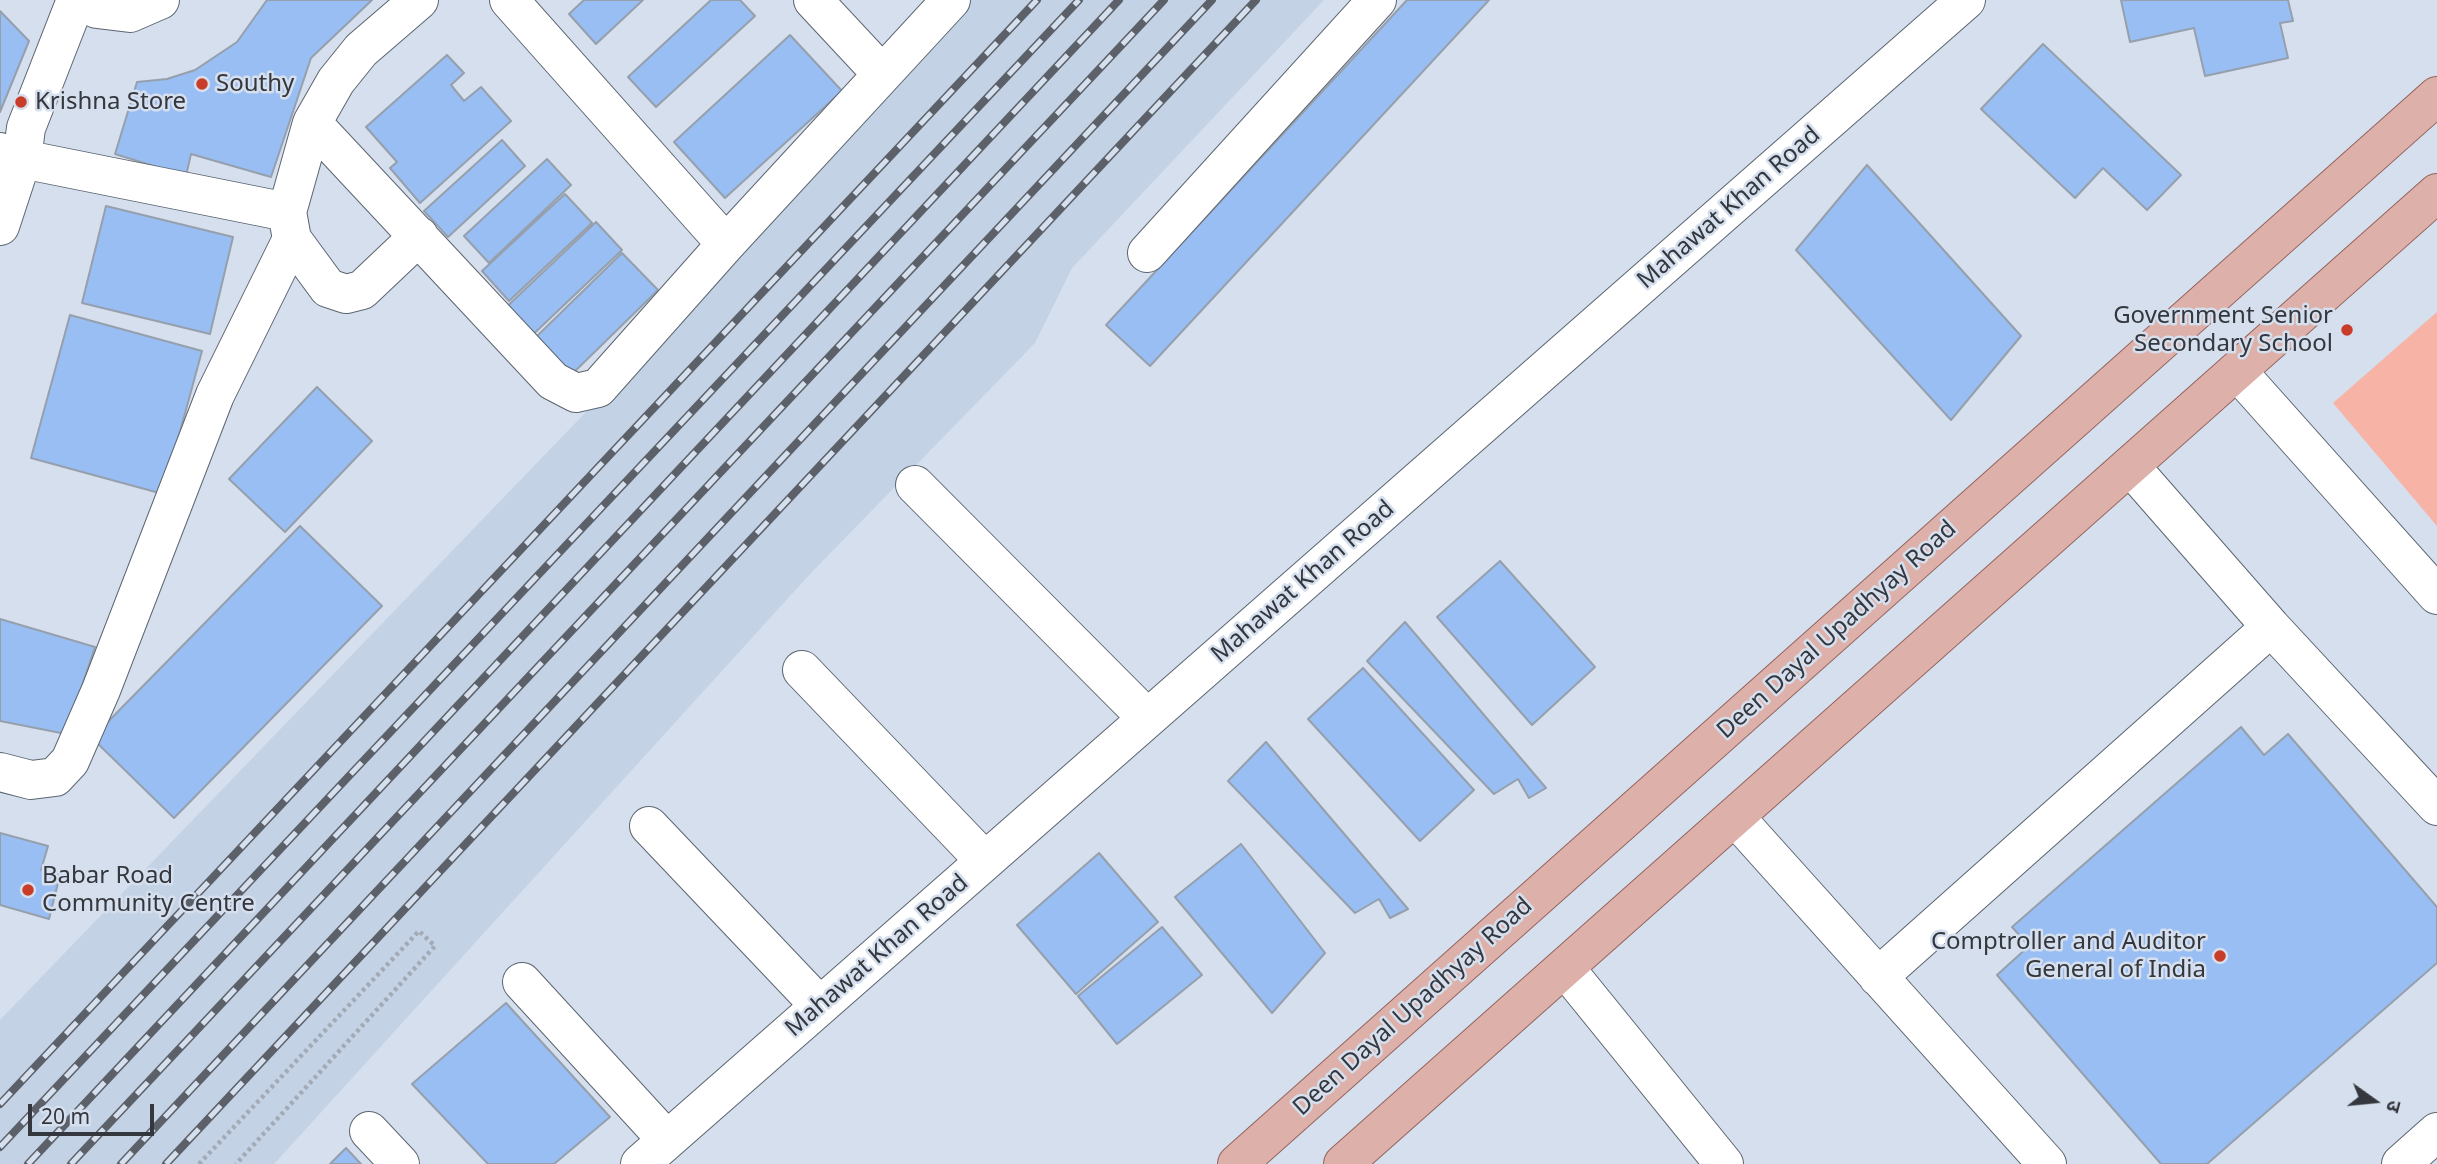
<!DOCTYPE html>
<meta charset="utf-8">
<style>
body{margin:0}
#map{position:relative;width:2437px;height:1164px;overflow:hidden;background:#d5dfed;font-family:"Noto Sans","Noto Sans Devanagari",sans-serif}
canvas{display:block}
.north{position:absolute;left:2339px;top:1066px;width:70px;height:70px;-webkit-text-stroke:5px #d5dfed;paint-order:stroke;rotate:105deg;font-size:19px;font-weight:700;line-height:28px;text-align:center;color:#34373d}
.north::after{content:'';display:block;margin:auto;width:24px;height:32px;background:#34373d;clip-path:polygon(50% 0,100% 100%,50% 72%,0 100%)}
.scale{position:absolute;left:28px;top:1104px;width:126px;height:32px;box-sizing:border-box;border:4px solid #34373d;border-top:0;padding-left:9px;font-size:21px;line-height:24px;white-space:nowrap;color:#34373d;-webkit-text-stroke:5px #d5dfed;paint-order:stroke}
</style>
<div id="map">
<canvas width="2437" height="1164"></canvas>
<div class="north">उ</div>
<div class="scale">20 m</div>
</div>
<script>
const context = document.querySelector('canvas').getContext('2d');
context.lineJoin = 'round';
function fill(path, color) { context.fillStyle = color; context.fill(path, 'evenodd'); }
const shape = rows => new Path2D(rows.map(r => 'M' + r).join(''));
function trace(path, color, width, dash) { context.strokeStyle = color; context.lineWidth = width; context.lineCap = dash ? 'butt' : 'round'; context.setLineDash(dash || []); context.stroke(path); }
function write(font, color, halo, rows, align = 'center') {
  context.font = font + ' "Noto Sans",sans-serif'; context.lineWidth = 5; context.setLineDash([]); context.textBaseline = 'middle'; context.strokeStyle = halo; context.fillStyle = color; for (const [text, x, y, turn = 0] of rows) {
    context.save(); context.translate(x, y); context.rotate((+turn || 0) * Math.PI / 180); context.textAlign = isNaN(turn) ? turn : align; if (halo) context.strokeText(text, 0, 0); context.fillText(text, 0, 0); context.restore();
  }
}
fill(shape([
 [968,0,1324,0,1072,268,1035,343,810,574,274,1164,0,1164,0,1020,612,385]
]), '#c4d2e5');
fill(shape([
 [2437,312,2437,526,2333,403]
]), '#f6b3a6');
const building = shape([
 [267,0,372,0,311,58,271,177,191,154,186,176,115,154,137,82,167,79,195,70,237,42,267,0],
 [584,0,643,0,596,44,569,14,584,0],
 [711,0,740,0,755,16,656,107,628,77,711,0],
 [1407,0,1489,0,1150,366,1106,325,1407,0],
 [2121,0,2288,0,2293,21,2280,23,2288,58,2205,76,2194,28,2130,42,2121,0],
 [0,11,29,41,0,112,0,11],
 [790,35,842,91,725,198,674,142,790,35],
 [2043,44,2181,175,2147,210,2103,168,2075,198,1981,109,2043,44],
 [447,55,464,73,451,85,464,101,481,87,511,121,420,203,390,168,397,162,366,127,447,55],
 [502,140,525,166,448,237,424,211,502,140],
 [547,159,571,185,489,263,464,236,547,159],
 [1867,165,2021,336,1951,420,1796,250,1867,165],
 [565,194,592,223,509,301,482,271,565,194],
 [106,206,233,237,210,334,82,303,106,206],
 [596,222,622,250,524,343,498,315,596,222],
 [622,253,658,290,568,378,532,341,622,253],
 [70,315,202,351,163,494,31,458,70,315],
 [317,387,372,441,285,532,229,479,317,387],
 [300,526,382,606,174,818,92,738,300,526],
 [1500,561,1595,667,1532,725,1437,617,1500,561],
 [0,619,95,647,66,734,0,721,0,619],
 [1405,622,1546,788,1529,798,1518,779,1494,794,1367,661,1405,622],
 [1363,668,1474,790,1420,841,1308,719,1363,668],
 [2241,727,2264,755,2288,734,2437,907,2437,963,2207,1164,2161,1164,1997,975,2029,946,2012,927,2241,727],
 [1266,742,1408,909,1390,918,1379,899,1355,913,1228,781,1266,742],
 [0,833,48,846,41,870,60,875,49,919,0,905,0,833],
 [1241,844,1325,953,1272,1013,1175,897,1241,844],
 [1099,853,1158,922,1076,994,1017,925,1099,853],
 [1162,927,1202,975,1117,1044,1078,996,1162,927],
 [506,1003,610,1117,554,1164,488,1164,412,1084,506,1003],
 [346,1148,361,1164,330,1164,346,1148]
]);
fill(building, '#99bef3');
trace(building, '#969fac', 2);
const minor = shape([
 [78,0,97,9,130,13,160,0],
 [419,0,361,50,336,81,312,123,553,381,576,393,598,388,726,244,951,0],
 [509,0,726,244],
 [813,0,882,74],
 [312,123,287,212,292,239,328,288,346,294,362,290,419,236],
 [0,152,22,159,287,212],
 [0,226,22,159,26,128,76,0],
 [1147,253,1377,0],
 [2237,371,2437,595],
 [2130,466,2271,627,2437,806],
 [915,485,1147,718],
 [802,670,985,861],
 [0,772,31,780,55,777,70,761,101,690,215,395,292,239],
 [1735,817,2047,1164],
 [649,826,820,1006],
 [1565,968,1724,1164],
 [1878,977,2271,627],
 [522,982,667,1140],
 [369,1131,400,1164],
 [640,1164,1966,0],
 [2401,1164,2437,1132]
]);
const major = shape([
 [1237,1164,2437,96],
 [1343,1164,2437,193]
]);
trace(minor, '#5c6570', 40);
trace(major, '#93645e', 40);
trace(shape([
 [199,1164,419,931,435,946,236,1164]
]), '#a2aab6', 4.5, [3.5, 3.5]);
trace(minor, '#fff', 38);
trace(major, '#ddb0a9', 38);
const rail = shape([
 [0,1104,1037,0],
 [0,1147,1079,0],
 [28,1164,1119,0],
 [71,1164,1164,0],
 [121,1164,1212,0],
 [166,1164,1256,0]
]);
trace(rail, '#5c6169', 8);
trace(rail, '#d5dfed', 5, [16]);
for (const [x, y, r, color] of [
 [202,84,7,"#c83c29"],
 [21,102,7,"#c83c29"],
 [2347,330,7,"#c83c29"],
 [28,890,7,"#c83c29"],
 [2220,956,7,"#c83c29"]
]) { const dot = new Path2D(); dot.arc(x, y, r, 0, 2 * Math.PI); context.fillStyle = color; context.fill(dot); trace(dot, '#d5dfed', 2.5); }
write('24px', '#34373d', '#d5dfed', [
 ["Southy",216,84],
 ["Krishna Store",35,102],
 ["Government Senior",2333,316,"right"],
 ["Secondary School",2333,344,"right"],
 ["Babar Road",42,876],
 ["Community Centre",42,904],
 ["Comptroller and Auditor",2206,942,"right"],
 ["General of India",2206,970,"right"]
], 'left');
write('24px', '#34373d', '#d5dfed', [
 ["Mahawat Khan Road",1729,208,-41],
 ["Mahawat Khan Road",1303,582,-41],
 ["Deen Dayal Upadhyay Road",1837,630,-42],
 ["Mahawat Khan Road",877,956,-41],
 ["Deen Dayal Upadhyay Road",1413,1007,-42]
]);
</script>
